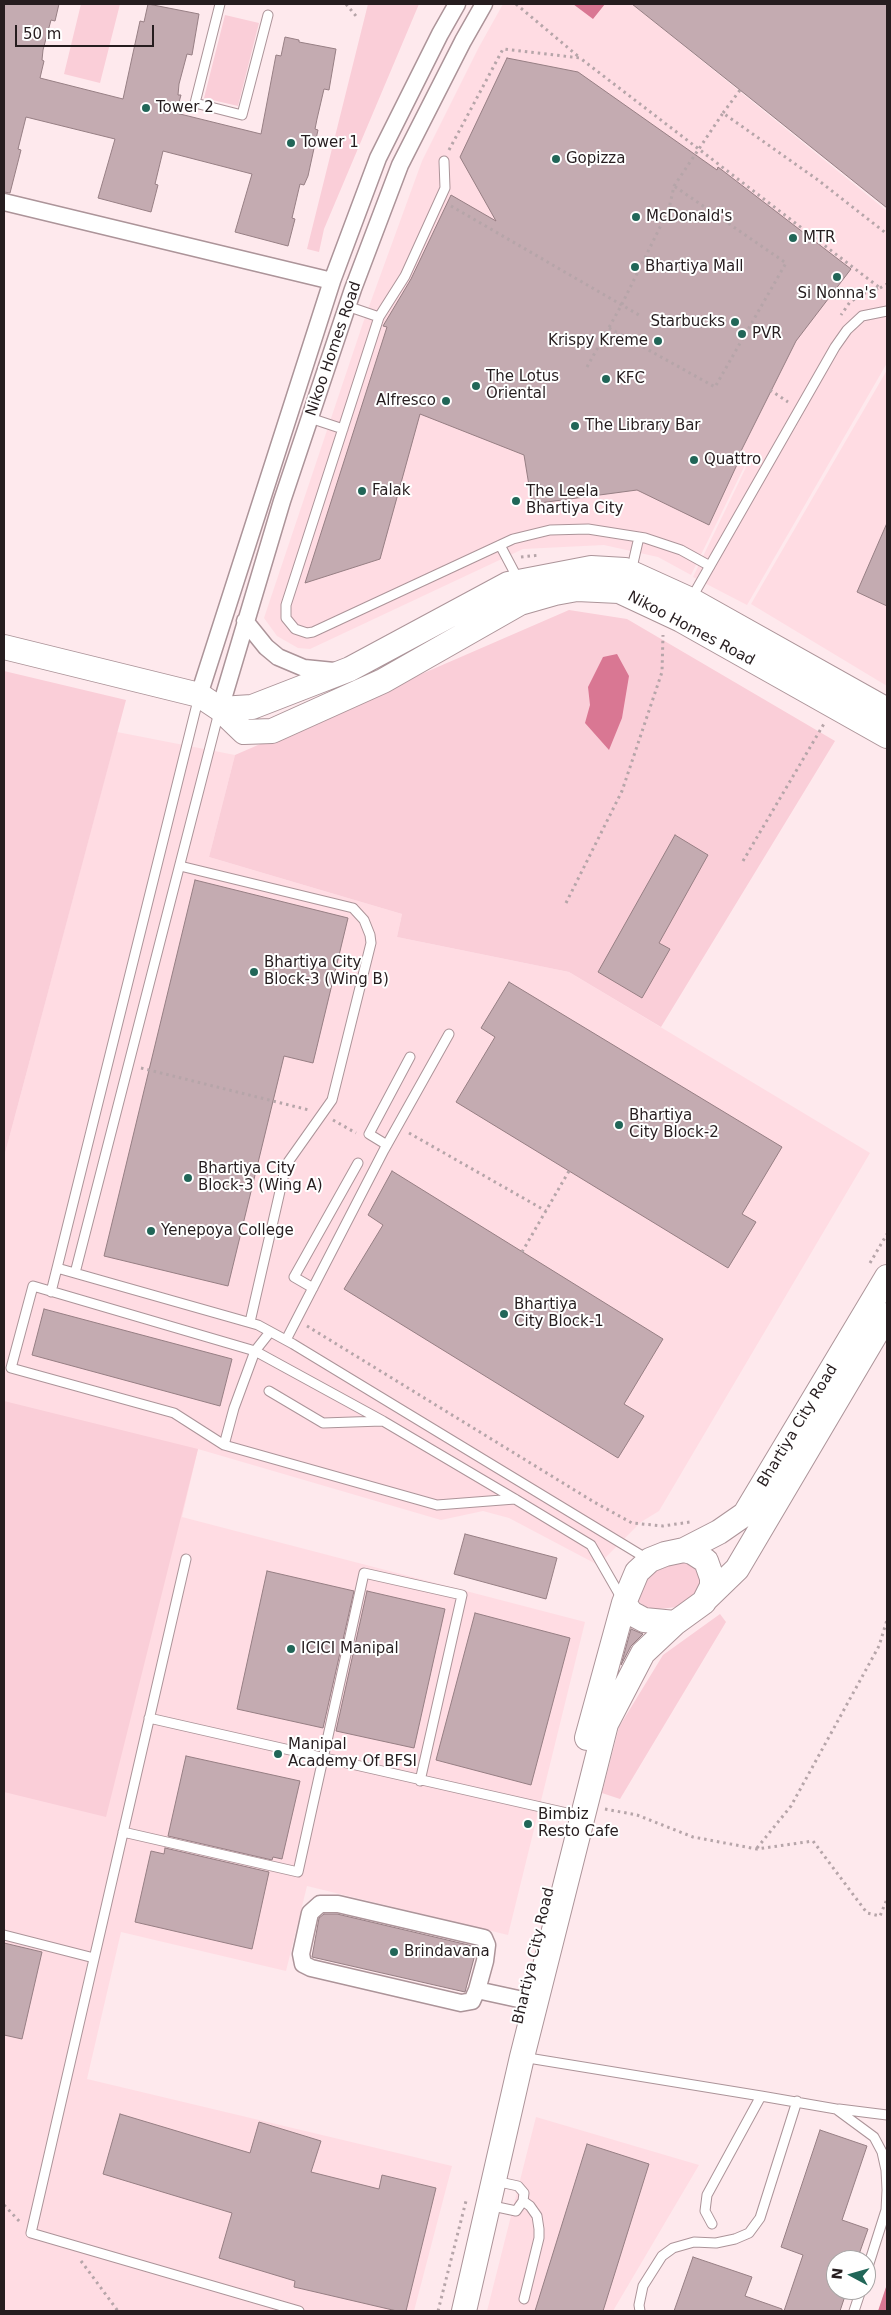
<!DOCTYPE html>
<style>
body{margin:0}
#map{position:relative;width:891px;height:2315px;overflow:hidden;background:#fee9ed;font-family:"DejaVu Sans",sans-serif}
canvas{display:block}
.frame{position:absolute;inset:0;border:5px solid #261d1f;pointer-events:none}
.north{position:absolute;left:826px;top:2250px;width:50px;height:50px;box-sizing:border-box;background:#fff;border:1px solid #a8a5a5;border-radius:50%;rotate:276deg;font-size:14px;font-weight:700;line-height:20px;text-align:center;color:#261d1f}
.north::after{content:'';display:block;margin:auto;width:18px;height:22px;background:#216658;clip-path:polygon(50% 0,100% 100%,50% 72%,0 100%)}
.scale{position:absolute;left:15px;top:25px;width:139px;height:22px;box-sizing:border-box;border:2px solid #261d1f;border-top:0;padding-left:6px;font-size:15px;line-height:18px;white-space:nowrap;color:#261d1f;-webkit-text-stroke:4px #fff;paint-order:stroke}
</style>
<div id="map">
<canvas width="891" height="2315"></canvas>
<div class="frame"></div>
<div class="north">N</div>
<div class="scale">50 m</div>
</div>
<script>
const context = document.querySelector('canvas').getContext('2d');
context.lineJoin = 'round';
function fill(path, color) { context.fillStyle = color; context.fill(path, 'evenodd'); }
const shape = rows => new Path2D(rows.map(r => 'M' + r).join(''));
function trace(path, color, width, dash) { context.strokeStyle = color; context.lineWidth = width; context.lineCap = dash ? 'butt' : 'round'; context.setLineDash(dash || []); context.stroke(path); }
function write(font, color, halo, rows, align = 'center') {
  context.font = font + ' "DejaVu Sans",sans-serif'; context.lineWidth = 4; context.setLineDash([]); context.textBaseline = 'middle'; context.strokeStyle = halo; context.fillStyle = color; for (const [text, x, y, turn = 0] of rows) {
    context.save(); context.translate(x, y); context.rotate((+turn || 0) * Math.PI / 180); context.textAlign = isNaN(turn) ? turn : align; if (halo) context.strokeText(text, 0, 0); context.fillText(text, 0, 0); context.restore();
  }
}
fill(shape([
 [503,4,632,4,887,211,887,363,747,605,693,577,751,457,745,454,749,457,691,575,658,557,604,545,523,549,310,649,298,648,277,636,264,618,363,323,422,161,479,47],
 [887,370,887,686,751,604],
 [117,732,235,755,209,857,402,914,397,937,569,972,870,1153,659,1511,641,1522,598,1565,509,1518,483,1511,441,1520,198,1449,182,1517,585,1622,508,1935,307,1886,286,1971,121,1932,87,2079,452,2166,414,2311,4,2311,4,1157],
 [536,2117,699,2165,613,2311,487,2311]
]), '#ffdce3');
fill(shape([
 [81,4,120,4,100,83,64,74],
 [368,4,419,4,324,229,319,252,307,249],
 [225,15,259,23,238,106,204,98],
 [569,610,627,619,835,741,661,1027,569,972,397,937,402,914,209,857,235,755],
 [4,671,126,700,4,1157],
 [4,1401,198,1449,106,1817,4,1792],
 [689,1559,704,1577,694,1596,677,1607,650,1610,638,1601,645,1575,657,1566],
 [720,1614,726,1622,620,1799,602,1793,619,1727,663,1655]
]), '#faced8');
fill(shape([
 [573,4,605,4,593,19],
 [617,654,629,676,622,718,609,750,585,723,590,705,588,687,603,657],
 [887,2284,887,2311,878,2311]
]), '#d97793');
const building = shape([
 [4,4,59,4,55,21,51,20,43,50,42,60,44,61,40,78,123,99,140,21,144,22,148,4,199,14,192,55,187,54,179,84,178,95,181,95,176,113,261,134,276,55,281,56,285,37,299,40,299,42,336,49,329,90,324,89,317,119,315,129,318,130,308,176,304,185,300,184,292,218,295,219,288,246,235,232,252,174,163,151,155,184,158,185,151,212,98,198,115,139,26,117,18,149,21,150,10,193,4,192,4,4],
 [632,4,887,4,887,208,740,90,632,4],
 [507,58,578,72,717,170,718,167,851,269,796,341,739,455,741,456,709,525,637,490,532,504,524,455,420,414,380,559,305,583,387,327,383,326,411,279,451,195,496,221,460,157,507,58],
 [887,523,887,606,857,592,887,523],
 [675,835,708,855,659,943,670,949,642,998,598,972,675,835],
 [195,880,348,918,313,1063,284,1056,228,1286,104,1256,195,880],
 [509,982,782,1147,742,1214,756,1222,728,1268,456,1102,495,1037,481,1028,509,982],
 [392,1171,663,1339,624,1404,644,1416,618,1458,344,1289,383,1225,368,1215,392,1171],
 [44,1309,232,1359,220,1406,32,1355,44,1309],
 [465,1534,557,1558,546,1599,454,1574,465,1534],
 [267,1571,354,1591,323,1728,237,1709,267,1571],
 [367,1591,445,1609,414,1748,336,1731,367,1591],
 [475,1613,570,1638,531,1785,436,1760,475,1613],
 [631,1629,643,1634,631,1646,621,1665,631,1629],
 [186,1756,300,1781,282,1859,273,1857,272,1860,168,1836,186,1756],
 [165,1848,269,1872,252,1949,135,1922,151,1851,164,1854,165,1848],
 [324,1914,337,1914,477,1947,465,1992,312,1957,319,1918,324,1914],
 [4,1943,42,1952,22,2039,4,2035,4,1943],
 [120,2114,250,2153,259,2122,321,2141,311,2172,379,2189,382,2175,436,2188,406,2311,397,2311,294,2287,295,2281,219,2258,232,2213,103,2174,120,2114],
 [820,2130,867,2146,842,2220,868,2229,857,2260,836,2260,836,2290,847,2290,840,2311,784,2311,803,2255,781,2247,820,2130],
 [587,2144,649,2164,603,2311,535,2311,587,2144],
 [693,2257,752,2277,745,2296,782,2309,782,2311,674,2311,693,2257]
]);
fill(building, '#c4abb1');
trace(building, '#977f84', 1);
const lane = shape([
 [220,4,195,103,242,115,268,15],
 [347,306,379,317,405,276,445,188,444,161],
 [379,317,286,605,286,618,295,629,307,633,313,632,513,539,550,530,588,529,645,538,681,550,710,566],
 [310,418,343,429],
 [500,545,519,581],
 [631,572,639,537],
 [691,599,835,347,847,330,862,316,887,311],
 [180,866,353,908,364,920,370,935,371,943,332,1100,286,1165,250,1322],
 [387,1145,369,1134,410,1057],
 [57,1268,199,696],
 [75,1273,219,712],
 [313,1288,294,1277,358,1163],
 [51,1292,57,1268,258,1325,293,1344,649,1560],
 [286,1340,384,1150,449,1034],
 [269,1391,323,1423,382,1421],
 [224,1445,234,1408,255,1351,270,1332],
 [515,1499,437,1505,224,1445,174,1413,11,1368,33,1286,255,1351,383,1421,515,1499,591,1545,622,1599],
 [186,1559,31,2233,299,2311],
 [149,1718,567,1813],
 [123,1832,298,1872,364,1573,462,1595,420,1781],
 [4,1935,94,1958],
 [522,2057,761,2096,707,2195,705,2211,712,2224],
 [761,2096,836,2109,874,2137,882,2152,886,2170,887,2190,886,2210,866,2273],
 [839,2109,887,2115],
 [523,2201,530,2206,537,2216,539,2229,539,2238,524,2299],
 [488,2205,516,2211,523,2201,524,2193,518,2186,495,2181],
 [640,2311,639,2305,643,2286,662,2256,673,2248,694,2242,716,2243,735,2239,749,2233,760,2218,797,2101],
 [854,2311,861,2290]
]);
const street = shape([
 [4,202,332,281],
 [245,621,266,647,278,657,304,668,334,671],
 [199,695,332,281,378,158,440,34,457,4],
 [220,709,282,501,353,289,400,165,463,41,484,4],
 [477,1990,485,1961,487,1945,484,1938,338,1904,320,1904,310,1913,301,1954,303,1964,311,1968,461,2003,472,2001,477,1990,523,2000]
]);
const secondary = shape([
 [4,647,199,695,220,709,244,732,272,731,383,681,520,603,555,593,577,589,619,591,681,620,887,736],
 [220,709,252,707,350,669,508,584,591,568,625,570,691,600,887,710],
 [684,1550,719,1532,745,1514,887,1277],
 [706,1599,737,1569,887,1315],
 [587,1738,624,1603],
 [464,2311,522,2057,606,1724,643,1653,675,1623,704,1602,712,1586,712,1578,706,1561,692,1552,684,1550,665,1554,650,1560,637,1572,624,1603,631,1613,644,1620,675,1623]
]);
trace(lane, '#ac9499', 11);
trace(street, '#ac9499', 19);
trace(secondary, '#ac9499', 26);
trace(shape([
 [346,4,356,16],
 [516,4,579,57],
 [723,113,740,90],
 [449,150,503,49,580,58,880,288,865,293,850,302,841,315],
 [451,206,639,315],
 [880,288,887,284],
 [609,328,715,387,786,263,674,186],
 [587,367,622,304,669,209,674,186,723,113,818,180,887,234],
 [770,390,788,402],
 [521,557,540,555],
 [743,861,825,722],
 [566,903,622,791,662,672,663,635],
 [141,1068,309,1110],
 [333,1120,356,1133],
 [409,1133,546,1211],
 [522,1252,569,1171],
 [870,1263,887,1234],
 [307,1326,594,1502,632,1523,663,1526,690,1522],
 [605,1809,637,1815,693,1837,757,1849,813,1841,867,1913,880,1916,887,1899],
 [757,1848,791,1806,879,1646,887,1620],
 [4,2205,21,2223],
 [81,2261,118,2311],
 [438,2311,466,2201]
]), '#b6a5a9', 3, [2.5, 4]);
trace(lane, '#fff', 9);
trace(street, '#fff', 16);
trace(secondary, '#fff', 24);
for (const [x, y, r, color] of [
 [146,108,5,"#216658"],
 [291,143,5,"#216658"],
 [556,159,5,"#216658"],
 [636,217,5,"#216658"],
 [793,238,5,"#216658"],
 [635,267,5,"#216658"],
 [837,277,5,"#216658"],
 [735,322,5,"#216658"],
 [742,334,5,"#216658"],
 [658,341,5,"#216658"],
 [606,379,5,"#216658"],
 [476,386,5,"#216658"],
 [446,401,5,"#216658"],
 [575,426,5,"#216658"],
 [694,460,5,"#216658"],
 [362,491,5,"#216658"],
 [516,501,5,"#216658"],
 [254,972,5,"#216658"],
 [619,1125,5,"#216658"],
 [188,1178,5,"#216658"],
 [151,1231,5,"#216658"],
 [504,1314,5,"#216658"],
 [291,1649,5,"#216658"],
 [278,1754,5,"#216658"],
 [528,1824,5,"#216658"],
 [394,1952,5,"#216658"]
]) { const dot = new Path2D(); dot.arc(x, y, r, 0, 2 * Math.PI); context.fillStyle = color; context.fill(dot); trace(dot, '#fff', 2); }
write('15px', '#261d1f', '#fff', [
 ["Tower 2",156,108],
 ["Tower 1",301,143],
 ["Gopizza",566,159],
 ["McDonald's",646,217],
 ["MTR",803,238],
 ["Bhartiya Mall",645,267],
 ["Si Nonna's",837,294,"center"],
 ["Starbucks",725,322,"right"],
 ["PVR",752,334],
 ["Krispy Kreme",648,341,"right"],
 ["The Lotus",486,377],
 ["Oriental",486,394],
 ["KFC",616,379],
 ["Alfresco",436,401,"right"],
 ["The Library Bar",585,426],
 ["Quattro",704,460],
 ["Falak",372,491],
 ["The Leela",526,492],
 ["Bhartiya City",526,509],
 ["Bhartiya City",264,963],
 ["Block-3 (Wing B)",264,980],
 ["Bhartiya",629,1116],
 ["City Block-2",629,1133],
 ["Bhartiya City",198,1169],
 ["Block-3 (Wing A)",198,1186],
 ["Yenepoya College",161,1231],
 ["Bhartiya",514,1305],
 ["City Block-1",514,1322],
 ["ICICI Manipal",301,1649],
 ["Manipal",288,1745],
 ["Academy Of BFSI",288,1762],
 ["Bimbiz",538,1815],
 ["Resto Cafe",538,1832],
 ["Brindavana",404,1952]
], 'left');
write('15px', '#261d1f', '#fff', [
 ["Nikoo Homes Road",334,349,-71],
 ["Nikoo Homes Road",691,629,28],
 ["Bhartiya City Road",798,1426,-59],
 ["Bhartiya City Road",534,1956,-77]
]);
</script>
